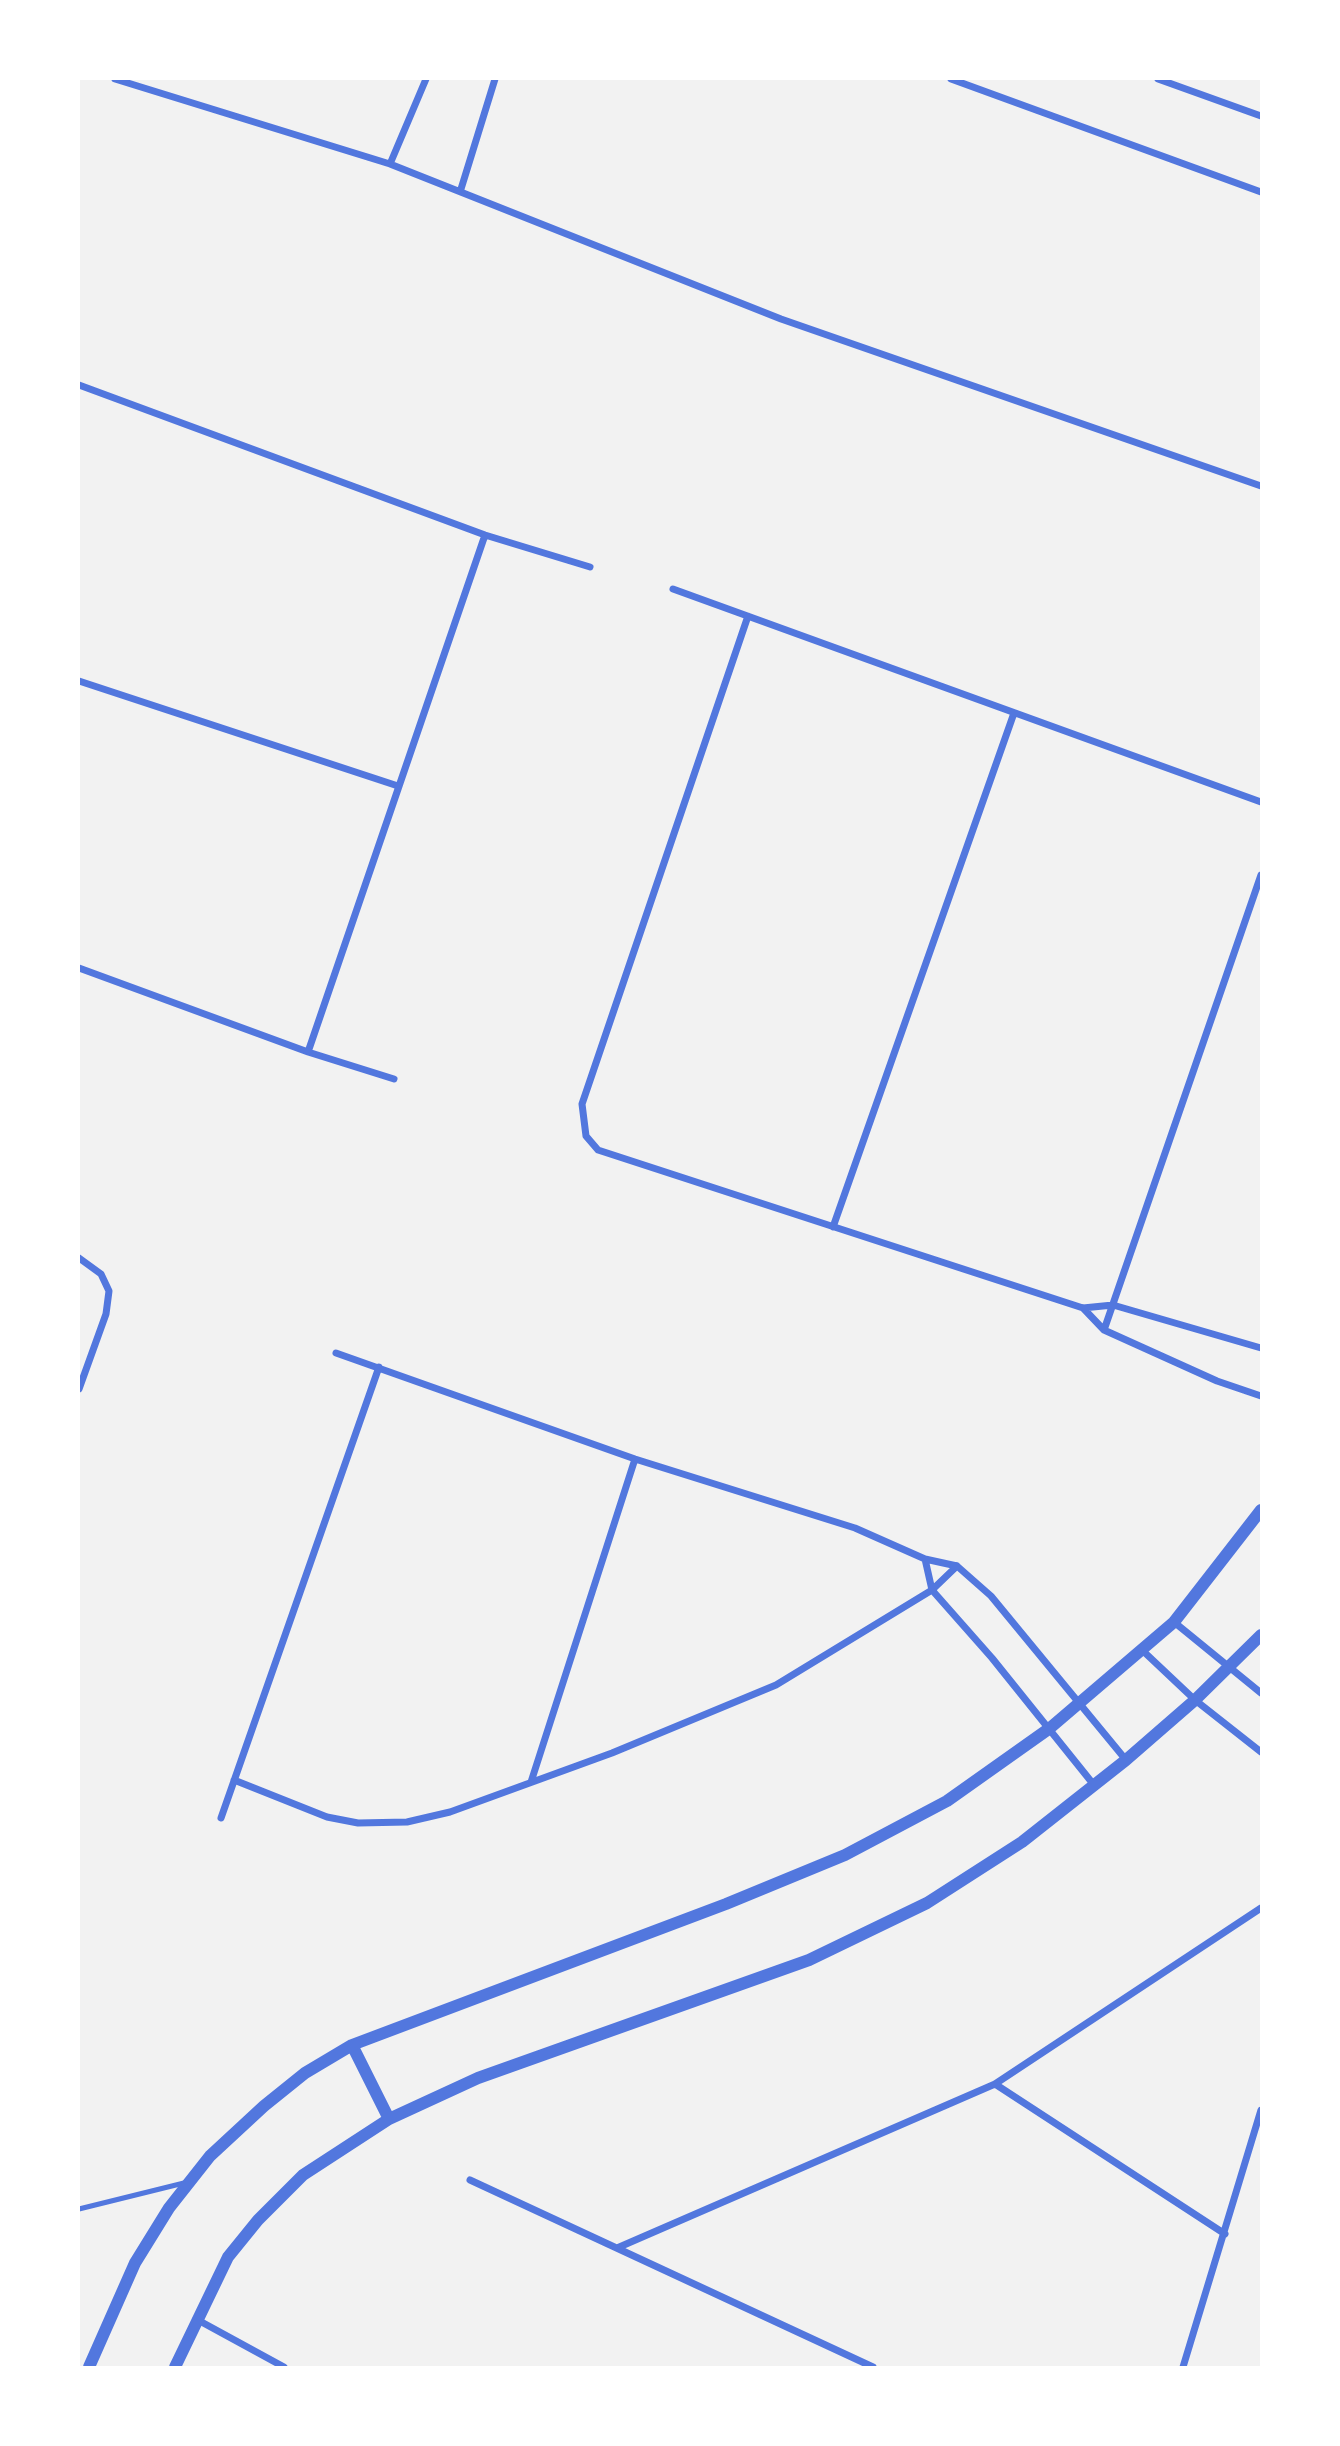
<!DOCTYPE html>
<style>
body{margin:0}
#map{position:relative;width:1340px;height:2446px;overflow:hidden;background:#f2f2f2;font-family:Montserrat,sans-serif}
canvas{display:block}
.frame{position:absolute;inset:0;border:80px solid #fff;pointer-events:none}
</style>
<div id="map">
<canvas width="1340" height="2446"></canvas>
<div class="frame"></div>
</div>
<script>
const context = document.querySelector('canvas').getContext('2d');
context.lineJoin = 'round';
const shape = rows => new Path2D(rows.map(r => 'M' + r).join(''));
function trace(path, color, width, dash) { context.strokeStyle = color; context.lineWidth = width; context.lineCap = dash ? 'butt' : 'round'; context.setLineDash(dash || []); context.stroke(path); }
trace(shape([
 [79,2209,188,2182]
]), '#5277de', 5);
trace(shape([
 [115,79,390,164,781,319,1261,486],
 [951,79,1261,192],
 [1158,79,1261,116],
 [390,164,426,79],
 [461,189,495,79],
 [79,385,485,535,590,567],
 [673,589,1261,802],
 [748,616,582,1104,586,1136,598,1150,1083,1308,1113,1305,1261,1348],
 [79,681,398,786],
 [79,968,308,1052,394,1079],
 [308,1052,485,535],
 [833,1227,1014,713],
 [79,1258,101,1274,109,1291,106,1314,79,1389],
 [1083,1308,1104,1330,1217,1381,1261,1396],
 [1104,1330,1261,875],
 [336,1353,635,1459,855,1528,925,1559,957,1566,991,1596,1126,1760],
 [925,1559,932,1590,992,1658,1094,1785],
 [1174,1622,1261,1693],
 [1142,1650,1195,1700,1261,1752],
 [234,1780,327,1817,358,1823,407,1822,450,1812,612,1753,776,1685,932,1590,957,1566],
 [531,1782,635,1459],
 [221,1818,379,1367],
 [995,2084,1225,2234],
 [470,2180,873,2367],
 [617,2248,995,2084,1261,1908],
 [196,2319,284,2367],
 [1183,2367,1261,2110]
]), '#5277de', 7);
trace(shape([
 [352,2045,389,2119],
 [89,2367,135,2263,169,2208,210,2156,264,2106,305,2073,352,2045,726,1904,845,1855,947,1801,1050,1728,1174,1622,1261,1510],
 [175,2367,228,2257,258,2220,303,2175,389,2119,478,2078,809,1960,927,1903,1022,1842,1126,1760,1195,1700,1261,1635]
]), '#5277de', 12);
</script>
